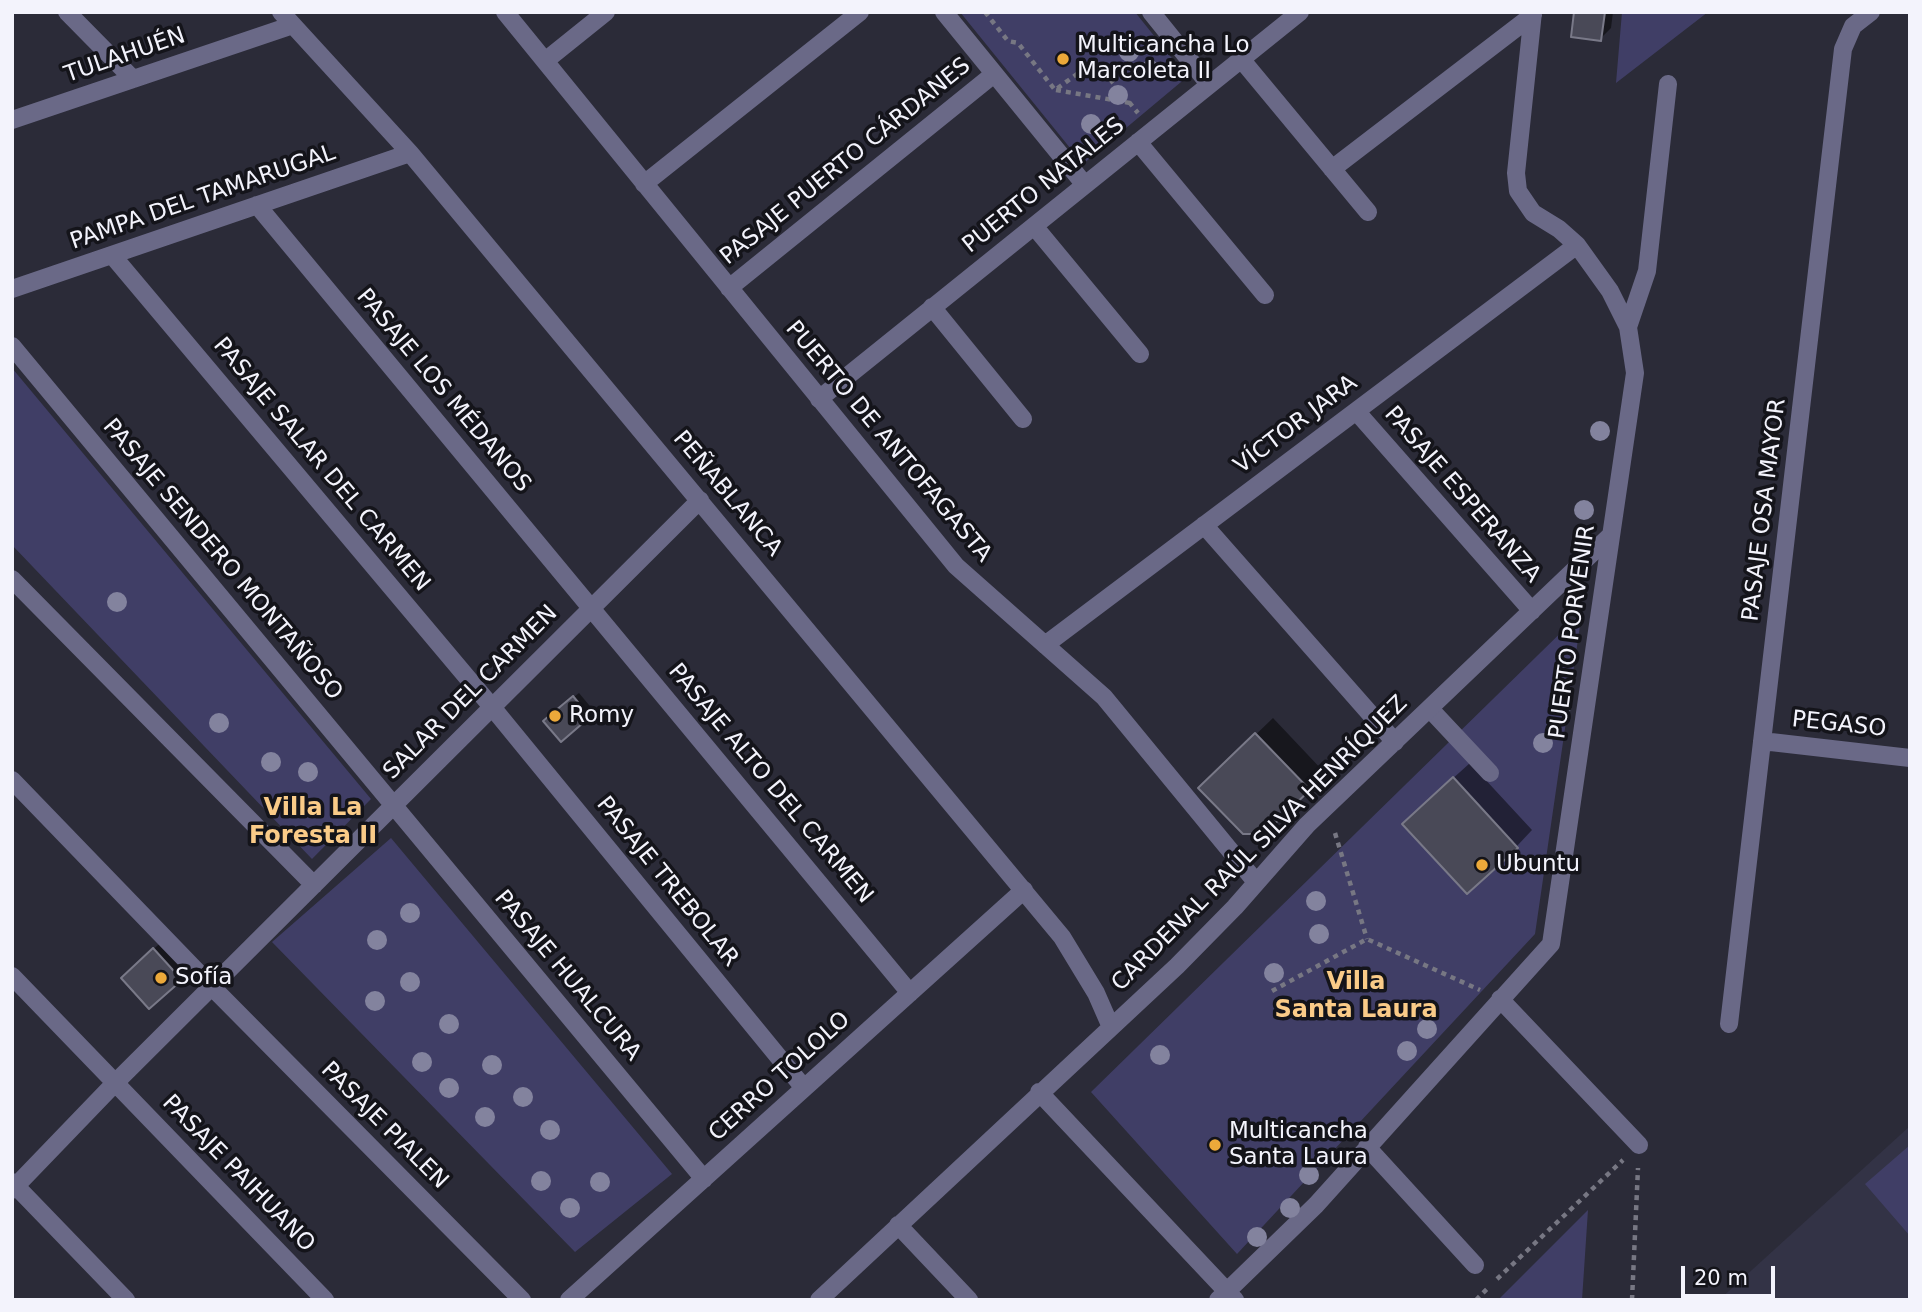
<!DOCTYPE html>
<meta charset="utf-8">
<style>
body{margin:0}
#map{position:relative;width:1922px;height:1312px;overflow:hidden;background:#2b2b38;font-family:"DejaVu Sans",sans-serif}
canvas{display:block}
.frame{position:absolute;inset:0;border:14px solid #f3f3fc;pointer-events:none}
.scale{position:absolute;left:1681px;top:1266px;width:94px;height:32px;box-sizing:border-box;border:4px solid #f3f3fc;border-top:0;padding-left:9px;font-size:21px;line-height:24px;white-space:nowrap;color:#f3f3fc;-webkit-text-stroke:5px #14141a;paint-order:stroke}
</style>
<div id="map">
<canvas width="1922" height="1312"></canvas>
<div class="frame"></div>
<div class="scale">20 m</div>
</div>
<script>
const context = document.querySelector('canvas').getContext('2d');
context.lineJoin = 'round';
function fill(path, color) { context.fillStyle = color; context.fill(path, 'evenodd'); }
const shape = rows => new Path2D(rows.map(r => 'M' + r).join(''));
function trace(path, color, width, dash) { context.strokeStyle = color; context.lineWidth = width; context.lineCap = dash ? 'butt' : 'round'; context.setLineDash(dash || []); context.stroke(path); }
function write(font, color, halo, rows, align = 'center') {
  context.font = font + ' "DejaVu Sans",sans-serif'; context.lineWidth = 7; context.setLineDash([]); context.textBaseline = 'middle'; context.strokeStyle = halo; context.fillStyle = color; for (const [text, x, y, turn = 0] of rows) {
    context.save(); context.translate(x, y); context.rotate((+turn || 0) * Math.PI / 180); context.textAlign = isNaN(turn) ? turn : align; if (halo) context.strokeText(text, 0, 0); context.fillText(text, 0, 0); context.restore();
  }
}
fill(shape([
 [1910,1126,1910,1300,1719,1300]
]), '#333346');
fill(shape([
 [960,12,1135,12,1187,77,1083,164],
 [1622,12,1708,12,1616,83],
 [12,368,371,799,312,859,12,545],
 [1582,612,1535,934,1237,1254,1091,1092],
 [391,838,672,1174,575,1252,272,942],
 [1910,1145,1910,1236,1865,1184],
 [1588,1210,1582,1300,1498,1300]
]), '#403e66');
fill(shape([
 [1576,12,1613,12,1611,28,1600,39],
 [579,693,594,711,561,739,550,716],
 [1273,718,1325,773,1309,789,1217,772],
 [1470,763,1532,830,1517,846,1420,808],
 [165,939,191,968,180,979,133,967]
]), '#0007');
const building = shape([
 [1574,12,1605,12,1601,41,1571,37,1574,12],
 [573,696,590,717,561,742,543,721,573,696],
 [1255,733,1310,790,1264,834,1243,834,1198,788,1255,733],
 [1453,777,1518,848,1467,894,1402,824,1453,777],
 [153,948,182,980,149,1009,121,978,153,948]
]);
fill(building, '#494957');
trace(building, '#797988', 2);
trace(shape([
 [985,12,1008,41,1018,43,1055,90,1095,61,1138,113],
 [1056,90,1130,103],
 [1335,833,1367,939],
 [1272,991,1367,939,1480,990],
 [1497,1279,1623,1160],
 [1476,1300,1488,1288],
 [1632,1300,1638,1168]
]), '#777783', 4.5, [5, 5]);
trace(shape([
 [1430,709,1490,773]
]), '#6a6987', 18);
trace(shape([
 [67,12,133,79],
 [281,12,410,153,1062,937,1096,993,1110,1025],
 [505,12,956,566,1104,697,1256,882],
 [944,12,1085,185],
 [1151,12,1209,84],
 [1241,59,1368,212],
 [545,61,606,12],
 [12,120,293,25],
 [1138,142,1265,295],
 [1332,169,1533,15],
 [644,184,860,12],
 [257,205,910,993],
 [1034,226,1140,354],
 [112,255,492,707,804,1088],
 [729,288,994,74],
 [12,289,410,153],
 [932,307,1023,419],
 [1628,327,1647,271,1668,84],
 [12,346,704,1179],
 [819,399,1300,12],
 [1356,411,1532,611],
 [1204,525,1395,742],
 [12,579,314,885],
 [1045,645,1577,245],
 [1762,741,1910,758],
 [12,780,212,987,522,1300],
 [12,976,325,1300],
 [1500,999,1639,1145],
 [1729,1024,1843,49,1853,26,1871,12],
 [1039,1092,1235,1300],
 [1367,1147,1475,1265],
 [12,1182,126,1300],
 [12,1190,115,1083,700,500],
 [898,1225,969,1300],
 [569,1300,1024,890],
 [819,1300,1177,966,1235,907,1307,825,1611,535],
 [1218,1300,1316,1205,1551,944,1635,373,1628,327,1610,291,1577,245,1559,229,1533,213,1518,191,1516,173,1533,12]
]), '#6a6987', 18);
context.fillStyle = '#83839e';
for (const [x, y] of [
 [1129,52],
 [1150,70],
 [1118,95],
 [1091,124],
 [1600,431],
 [1584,510],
 [117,602],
 [1562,705],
 [219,723],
 [1543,743],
 [271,762],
 [308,772],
 [1316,901],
 [410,913],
 [1319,934],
 [377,940],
 [1274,973],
 [410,982],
 [375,1001],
 [449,1024],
 [1427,1029],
 [1407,1051],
 [1160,1055],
 [422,1062],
 [492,1065],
 [449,1088],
 [523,1097],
 [485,1117],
 [550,1130],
 [1309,1175],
 [541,1181],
 [600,1182],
 [570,1208],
 [1290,1208],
 [1257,1237]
]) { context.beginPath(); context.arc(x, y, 10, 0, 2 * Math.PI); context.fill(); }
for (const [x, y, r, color] of [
 [1063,59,7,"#eca93a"],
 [555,716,7,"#eca93a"],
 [1482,865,7,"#eca93a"],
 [161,978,7,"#eca93a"],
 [1215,1145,7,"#eca93a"]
]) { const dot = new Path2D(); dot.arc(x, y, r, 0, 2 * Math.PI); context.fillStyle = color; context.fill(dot); trace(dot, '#14141a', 2.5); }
write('23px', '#f3f3fc', '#14141a', [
 ["Multicancha Lo",1077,46],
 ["Marcoleta II",1077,72],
 ["Romy",569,716],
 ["Ubuntu",1496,865],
 ["Sofía",175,978],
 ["Multicancha",1229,1132],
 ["Santa Laura",1229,1158]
], 'left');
write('23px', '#f3f3fc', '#14141a', [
 ["TULAHUÉN",125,56,-19],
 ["PASAJE PUERTO CÁRDANES",846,162,-39],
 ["PUERTO NATALES",1044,186,-39],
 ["PAMPA DEL TAMARUGAL",203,198,-19],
 ["PASAJE LOS MÉDANOS",443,391,50],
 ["VÍCTOR JARA",1296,425,-37],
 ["PUERTO DE ANTOFAGASTA",888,442,50],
 ["PASAJE SALAR DEL CARMEN",321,465,50],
 ["PEÑABLANCA",727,494,50],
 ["PASAJE ESPERANZA",1462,495,49],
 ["PASAJE OSA MAYOR",1765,510,-83],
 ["PASAJE SENDERO MONTAÑOSO",222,560,50],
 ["PUERTO PORVENIR",1573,632,-82],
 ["SALAR DEL CARMEN",471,693,-45],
 ["PEGASO",1839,725,6],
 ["PASAJE ALTO DEL CARMEN",770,784,50],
 ["CARDENAL RAÚL SILVA HENRÍQUEZ",1260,844,-45],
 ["PASAJE TREBOLAR",667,882,51],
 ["PASAJE HUALCURA",567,976,50],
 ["CERRO TOLOLO",780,1077,-42],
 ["PASAJE PIALEN",384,1126,45],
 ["PASAJE PAIHUANO",238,1174,46]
]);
write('bold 24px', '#facb88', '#14141a', [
 ["Villa La",313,809],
 ["Foresta II",313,837],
 ["Villa",1356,983],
 ["Santa Laura",1356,1011]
]);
</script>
